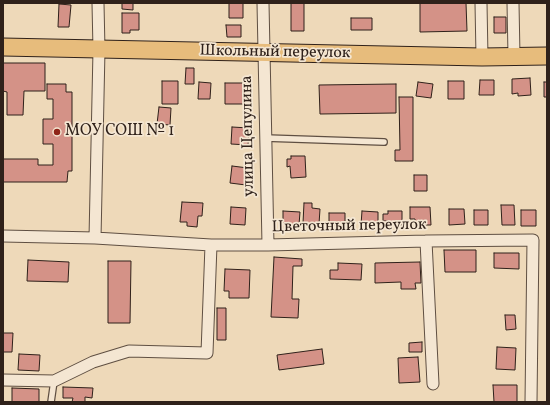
<!DOCTYPE html>
<meta charset="utf-8">
<style>
body{margin:0}
#map{position:relative;width:550px;height:405px;overflow:hidden;background:#eed9b9;font-family:Vollkorn,serif}
canvas{display:block}
.frame{position:absolute;inset:0;border:4px solid #2f211a;pointer-events:none}
</style>
<div id="map">
<canvas width="550" height="405"></canvas>
<div class="frame"></div>
</div>
<script>
const context = document.querySelector('canvas').getContext('2d');
context.lineJoin = 'round';
function fill(path, color) { context.fillStyle = color; context.fill(path, 'evenodd'); }
const shape = rows => new Path2D(rows.map(r => 'M' + r).join(''));
function trace(path, color, width, dash) { context.strokeStyle = color; context.lineWidth = width; context.lineCap = dash ? 'butt' : 'round'; context.setLineDash(dash || []); context.stroke(path); }
function write(font, color, halo, rows, align = 'center') {
  context.font = font + ' Vollkorn,serif'; context.lineWidth = 3.5; context.setLineDash([]); context.textBaseline = 'middle'; context.strokeStyle = halo; context.fillStyle = color; for (const [text, x, y, turn = 0] of rows) {
    context.save(); context.translate(x, y); context.rotate((+turn || 0) * Math.PI / 180); context.textAlign = isNaN(turn) ? turn : align; if (halo) context.strokeText(text, 0, 0); context.fillText(text, 0, 0); context.restore();
  }
}
const building = shape([
 [122,3,133,3,133,10,122,9,122,3],
 [229,3,243,3,243,18,229,18,229,3],
 [291,3,304,3,304,31,291,31,291,3],
 [420,3,466,3,467,31,420,32,420,3],
 [59,4,71,5,69,27,58,27,59,4],
 [122,13,139,13,139,30,130,30,130,33,122,33,122,13],
 [494,17,506,17,506,33,494,33,494,17],
 [351,18,372,18,372,30,351,30,351,18],
 [226,25,241,25,241,37,227,37,226,25],
 [3,63,45,63,45,91,24,91,23,115,7,115,7,92,3,91,3,63],
 [186,68,194,68,194,84,185,84,186,68],
 [530,78,531,95,518,96,518,93,512,94,512,79,530,78],
 [480,80,494,80,494,95,479,95,480,80],
 [162,81,178,81,178,104,162,104,162,81],
 [448,81,464,81,464,99,448,99,448,81],
 [199,82,211,83,210,99,198,99,199,82],
 [418,82,433,84,431,98,416,96,418,82],
 [544,82,547,82,547,97,544,97,544,82],
 [225,83,249,83,249,104,225,104,225,83],
 [47,84,66,84,66,92,72,92,72,171,68,171,67,182,3,182,3,159,38,159,38,165,53,165,53,144,43,144,43,119,53,119,53,99,47,99,47,84],
 [396,84,396,113,320,114,319,85,396,84],
 [399,97,413,97,413,161,395,161,395,150,400,150,399,97],
 [159,107,171,108,170,125,157,124,159,107],
 [232,127,249,128,248,145,231,144,232,127],
 [291,156,305,156,306,177,291,178,290,166,287,167,287,159,291,159,291,156],
 [232,166,248,168,246,185,230,183,232,166],
 [414,175,427,175,427,191,414,191,414,175],
 [182,202,203,203,202,216,198,216,197,227,187,226,187,222,180,222,182,202],
 [304,203,312,203,312,208,320,209,319,224,303,223,304,203],
 [501,205,514,205,515,225,502,225,501,205],
 [231,207,246,208,245,225,230,224,231,207],
 [410,207,430,207,431,225,415,225,415,219,410,219,410,207],
 [449,209,464,209,465,224,449,225,449,209],
 [474,210,488,210,488,225,474,225,474,210],
 [521,210,536,210,536,226,521,226,521,210],
 [283,211,300,212,299,225,283,224,283,211],
 [362,211,378,212,378,226,361,225,362,211],
 [388,211,402,211,402,225,389,225,389,221,383,221,383,214,388,214,388,211],
 [329,213,345,213,345,225,329,225,329,213],
 [444,250,476,250,476,272,445,272,444,250],
 [494,253,519,253,519,269,494,268,494,253],
 [274,257,302,259,302,266,293,266,292,299,299,299,298,318,271,317,274,257],
 [28,260,69,262,68,282,27,281,28,260],
 [108,261,131,261,130,323,108,323,108,261],
 [420,262,421,283,415,283,416,289,401,289,401,282,375,283,375,263,420,262],
 [338,263,362,264,361,280,330,279,330,270,338,270,338,263],
 [225,269,250,270,249,298,229,298,229,291,224,291,225,269],
 [217,308,226,308,226,340,217,340,217,308],
 [505,315,515,315,516,329,506,330,505,315],
 [3,333,13,333,12,352,3,352,3,333],
 [422,342,422,352,409,352,409,343,422,342],
 [497,347,516,348,515,370,496,369,497,347],
 [322,349,324,364,279,370,277,355,322,349],
 [19,354,40,355,39,371,18,370,19,354],
 [418,357,420,382,399,383,398,358,418,357],
 [493,385,517,385,517,402,494,402,493,385],
 [63,387,93,388,92,398,85,397,85,402,72,402,73,398,63,398,63,387],
 [12,388,39,389,39,402,12,402,12,388]
]);
fill(building, '#d49287');
trace(building, '#2f211a', 1);
const service = shape([
 [265,138,384,142],
 [51,402,54,381]
]);
const minor = shape([
 [263,3,268,245],
 [481,3,482,57],
 [513,3,514,56],
 [3,236,95,238,211,245,268,245,426,241,533,240,531,402],
 [95,238,99,50,98,3],
 [426,241,433,384],
 [3,380,54,381,93,362,129,351,207,353,211,245]
]);
const primary = shape([
 [3,47,482,57,547,56]
]);
trace(service, '#5f4f42', 8);
trace(minor, '#5f4f42', 13);
trace(primary, '#2f211a', 19);
trace(service, '#f4e6d2', 5.5);
trace(minor, '#f4e6d2', 11);
trace(primary, '#e7bc7c', 17);
for (const [x, y, r, color] of [
 [57,132,4,"#8f2418"]
]) { const dot = new Path2D(); dot.arc(x, y, r, 0, 2 * Math.PI); context.fillStyle = color; context.fill(dot); trace(dot, '#f4e6d2', 1.5); }
write('16px', '#2f211a', '#f4e6d2', [
 ["Школьный переулок",275,53,1],
 ["улица Цепулина",249,136,-91],
 ["Цветочный переулок",349,227,-1]
]);
write('16px', '#2f211a', '#f4e6d2', [
 ["МОУ СОШ № 1",65,132]
], 'left');
</script>
